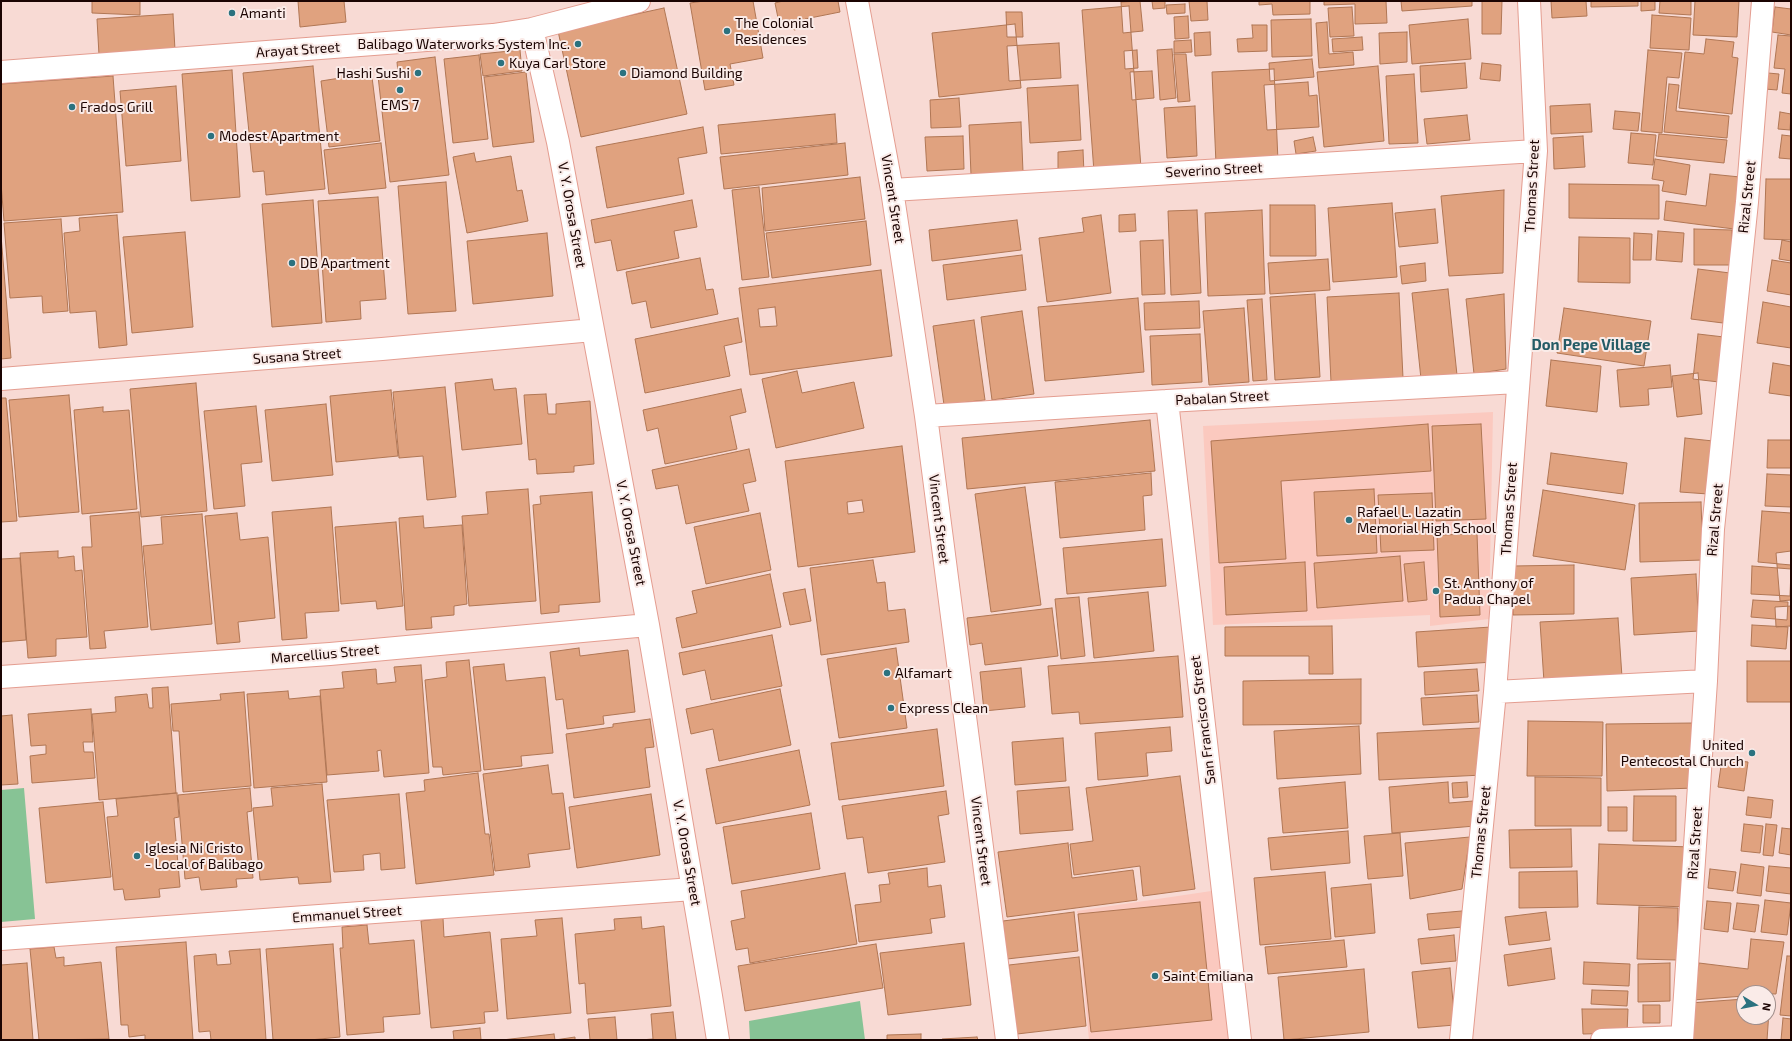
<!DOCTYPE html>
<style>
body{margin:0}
#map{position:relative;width:1792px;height:1041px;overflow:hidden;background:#f8dad4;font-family:"Exo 2",sans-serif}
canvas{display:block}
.frame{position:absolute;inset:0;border:2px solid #1b0402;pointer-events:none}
.north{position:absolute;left:1736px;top:985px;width:40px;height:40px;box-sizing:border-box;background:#faebe8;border:1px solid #a18f8c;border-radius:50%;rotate:100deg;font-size:11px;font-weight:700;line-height:16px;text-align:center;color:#1b0402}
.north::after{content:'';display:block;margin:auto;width:14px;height:18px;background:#2b727f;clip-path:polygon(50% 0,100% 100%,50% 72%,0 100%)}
</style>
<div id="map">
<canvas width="1792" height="1041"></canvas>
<div class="frame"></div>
<div class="north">N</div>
</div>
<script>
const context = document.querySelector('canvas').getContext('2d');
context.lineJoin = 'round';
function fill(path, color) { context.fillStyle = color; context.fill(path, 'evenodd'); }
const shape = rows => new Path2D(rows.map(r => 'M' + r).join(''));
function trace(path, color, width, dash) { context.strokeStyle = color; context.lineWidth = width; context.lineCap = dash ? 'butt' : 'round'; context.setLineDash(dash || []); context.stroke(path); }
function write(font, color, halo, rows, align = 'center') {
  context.font = font + ' "Exo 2",sans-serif'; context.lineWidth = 4; context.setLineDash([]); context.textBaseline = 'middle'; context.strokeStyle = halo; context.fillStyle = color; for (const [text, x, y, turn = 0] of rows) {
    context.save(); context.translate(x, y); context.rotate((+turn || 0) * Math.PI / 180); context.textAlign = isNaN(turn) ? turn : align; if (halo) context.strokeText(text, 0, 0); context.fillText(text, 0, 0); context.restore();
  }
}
fill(shape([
 [1493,412,1489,619,1430,626,1430,615,1213,625,1203,426],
 [1218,890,1234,1040,1089,1040,1077,911]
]), '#fbc9bf');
fill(shape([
 [24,788,35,919,1,922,1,790],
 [860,1001,865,1040,750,1040,749,1021]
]), '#87c395');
const building = shape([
 [92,1,140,1,140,15,92,13,92,1],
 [298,1,344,1,346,22,300,27,298,1],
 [704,1,753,1,763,58,730,64,734,85,705,90,690,3,704,1],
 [783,1,838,1,840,12,805,19,807,27,794,30,792,20,779,23,775,3,783,1],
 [1140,1,1143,31,1123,33,1121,2,1140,1],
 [1152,1,1165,1,1165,8,1153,9,1152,1],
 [1189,1,1207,1,1208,20,1191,21,1189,1],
 [1259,1,1310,1,1310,14,1273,15,1272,4,1259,5,1259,1],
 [1324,1,1386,1,1387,23,1355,24,1355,4,1324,5,1324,1],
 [1401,1,1472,1,1472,6,1402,11,1401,1],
 [1482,1,1502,1,1501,34,1482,34,1482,1],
 [1551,1,1586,1,1587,16,1552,18,1551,1],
 [1591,1,1638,1,1638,6,1591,7,1591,1],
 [1641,1,1655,1,1655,10,1641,11,1641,1],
 [1660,1,1691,1,1691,15,1659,13,1660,1],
 [1695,1,1739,1,1737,37,1693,35,1695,1],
 [1185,4,1185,13,1167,14,1166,5,1185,4],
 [1129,6,1141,168,1094,172,1082,10,1129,6],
 [1352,7,1354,36,1330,37,1328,8,1352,7],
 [1775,7,1791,9,1791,35,1772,32,1775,7],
 [664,8,687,114,581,137,558,31,664,8],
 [1006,12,1022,12,1023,37,1007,37,1006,12],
 [173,14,175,50,99,55,97,19,173,14],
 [1652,15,1691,18,1689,50,1650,48,1652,15],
 [1188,16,1189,38,1175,39,1174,17,1188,16],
 [1311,19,1312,56,1272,57,1271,20,1311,19],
 [1468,19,1471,59,1412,64,1409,25,1468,19],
 [1327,22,1329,54,1353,52,1354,65,1319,68,1316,23,1327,22],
 [1015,24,1021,88,939,97,932,33,1015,24],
 [1252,25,1267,25,1267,51,1238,52,1237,39,1253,38,1252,25],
 [1210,32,1211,55,1195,56,1194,33,1210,32],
 [1407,32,1407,62,1380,64,1379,33,1407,32],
 [1778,35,1791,36,1791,94,1782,93,1785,69,1774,68,1778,35],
 [1362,37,1363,50,1333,52,1332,39,1362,37],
 [1706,39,1734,42,1732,57,1738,58,1732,114,1679,108,1685,52,1704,54,1706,39],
 [1191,40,1192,52,1174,53,1174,41,1191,40],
 [1059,43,1061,78,1009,81,1007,46,1059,43],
 [1172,49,1176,98,1160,100,1157,50,1172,49],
 [520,50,522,71,483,76,480,54,520,50],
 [1137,50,1138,68,1125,69,1124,51,1137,50],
 [1648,50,1682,53,1679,78,1667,77,1662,133,1641,131,1648,50],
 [1174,54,1186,54,1190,101,1178,102,1174,54],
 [479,55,488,139,453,143,444,59,479,55],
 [435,57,449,175,390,182,378,76,398,73,397,62,435,57],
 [1312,59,1314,77,1270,81,1269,63,1312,59],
 [1465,63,1467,88,1421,92,1420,66,1465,63],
 [1482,63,1501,65,1500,81,1480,79,1482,63],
 [313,66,325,189,266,195,264,171,253,172,243,73,313,66],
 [1378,66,1384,141,1324,147,1317,72,1378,66],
 [371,69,380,141,329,147,321,81,340,78,339,73,371,69],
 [1274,69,1278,161,1216,164,1212,72,1274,69],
 [232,70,240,197,191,201,182,74,232,70],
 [1152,71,1154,98,1132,100,1130,72,1152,71],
 [526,72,534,142,493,147,484,77,526,72],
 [1768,73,1779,74,1777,90,1765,89,1768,73],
 [1414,74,1418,143,1389,144,1386,76,1414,74],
 [113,76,123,212,4,221,1,183,1,84,113,76],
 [1308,82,1309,96,1317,95,1319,127,1267,130,1264,85,1308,82],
 [1669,84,1679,85,1676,111,1729,116,1727,138,1664,132,1669,84],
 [1078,85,1081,140,1030,143,1027,88,1078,85],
 [176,86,181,161,126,166,120,91,176,86],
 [959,98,961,127,931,128,930,100,959,98],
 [1590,104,1592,132,1551,134,1550,106,1590,104],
 [1195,106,1197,156,1167,158,1164,108,1195,106],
 [1615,111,1640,113,1638,131,1613,129,1615,111],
 [1780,112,1791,114,1790,130,1778,129,1780,112],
 [835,114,837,143,721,154,718,125,835,114],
 [1467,115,1470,140,1427,144,1424,119,1467,115],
 [1021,122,1023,172,971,175,969,125,1021,122],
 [703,127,707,153,678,158,684,194,607,208,596,147,703,127],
 [1631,133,1656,135,1653,165,1628,163,1631,133],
 [1659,134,1727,140,1724,163,1656,156,1659,134],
 [1782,135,1791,136,1791,159,1779,158,1782,135],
 [963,136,964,169,927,171,925,137,963,136],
 [1583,136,1585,167,1554,169,1553,138,1583,136],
 [1313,137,1316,151,1296,154,1294,141,1313,137],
 [381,143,386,188,329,194,324,150,381,143],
 [845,143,848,175,724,189,720,157,845,143],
 [1083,150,1084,173,1058,173,1058,152,1083,150],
 [474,153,476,162,511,156,517,191,522,190,528,221,467,233,453,157,474,153],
 [1655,159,1690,165,1686,195,1662,191,1664,181,1652,179,1655,159],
 [1710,174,1740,177,1734,229,1664,220,1666,201,1706,206,1710,174],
 [860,177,865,219,765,231,762,188,860,177],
 [1766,179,1791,179,1791,240,1764,239,1766,179],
 [446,182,456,311,408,314,398,186,446,182],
 [1569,184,1659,185,1659,219,1569,218,1569,184],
 [759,187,769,277,742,280,732,190,759,187],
 [1504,190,1503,273,1449,276,1441,196,1504,190],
 [378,197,386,299,360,301,361,319,326,322,318,201,378,197],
 [313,200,322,323,272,327,262,204,313,200],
 [692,200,697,227,674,231,679,258,617,271,611,240,595,243,591,220,692,200],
 [1392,203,1397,277,1333,282,1328,208,1392,203],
 [1270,205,1315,205,1316,256,1270,256,1270,205],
 [1435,209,1438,243,1399,247,1395,213,1435,209],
 [1197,210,1201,293,1171,295,1168,211,1197,210],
 [1262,210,1265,294,1208,296,1205,213,1262,210],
 [1135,214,1136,231,1119,232,1119,215,1135,214],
 [117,215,127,345,99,348,96,311,70,313,64,233,80,231,79,218,117,215],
 [1101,215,1111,293,1047,302,1039,238,1084,232,1082,218,1101,215],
 [61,219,68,311,43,313,42,296,10,298,4,223,61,219],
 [1017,220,1021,250,932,261,929,230,1017,220],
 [866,221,871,265,772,278,766,233,866,221],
 [1694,229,1732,230,1731,265,1694,265,1694,229],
 [1658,231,1684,233,1682,262,1656,260,1658,231],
 [185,232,193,327,132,333,123,237,185,232],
 [547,233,553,296,473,304,467,241,547,233],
 [1634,233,1652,234,1651,260,1633,260,1634,233],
 [1,235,11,358,1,359,1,235],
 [1579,237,1630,238,1630,283,1578,282,1579,237],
 [1163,240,1165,294,1142,295,1140,241,1163,240],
 [1782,240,1791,242,1791,261,1779,259,1782,240],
 [1022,255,1026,290,947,300,943,265,1022,255],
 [700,258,706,290,713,289,718,314,651,328,646,301,632,304,626,272,700,258],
 [1328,259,1330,290,1270,294,1268,263,1328,259],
 [1772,260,1791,263,1791,295,1767,291,1772,260],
 [1425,263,1426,281,1402,284,1400,266,1425,263],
 [1698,269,1730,273,1723,323,1691,319,1698,269],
 [881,270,892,356,750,375,739,288,881,270],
 [775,307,777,326,760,327,758,309,775,307],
 [1448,289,1457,375,1421,379,1412,293,1448,289],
 [1399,293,1403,378,1331,382,1327,297,1399,293],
 [1315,294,1320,377,1275,380,1270,297,1315,294],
 [1504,294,1506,369,1474,374,1466,299,1504,294],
 [1138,298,1144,372,1045,381,1038,307,1138,298],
 [1262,299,1267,380,1253,381,1247,300,1262,299],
 [1199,301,1200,328,1145,330,1144,303,1199,301],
 [1763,302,1791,307,1791,348,1757,343,1763,302],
 [1244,308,1249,382,1209,385,1203,311,1244,308],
 [1564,308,1651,321,1644,366,1557,353,1564,308],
 [1022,311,1034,394,992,400,981,317,1022,311],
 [738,318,742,342,724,346,730,376,645,393,635,339,738,318],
 [974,320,985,400,944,405,933,326,974,320],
 [1200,334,1202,382,1152,385,1150,336,1200,334],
 [1698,334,1724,337,1719,382,1693,379,1698,334],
 [1551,360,1601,366,1597,412,1546,406,1551,360],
 [1773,363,1791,366,1791,396,1769,393,1773,363],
 [1670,365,1672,387,1648,389,1649,405,1620,407,1617,370,1670,365],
 [797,371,802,393,854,382,864,428,776,448,762,379,797,371],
 [1698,373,1702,414,1677,417,1672,376,1698,373],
 [492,379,494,390,516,388,522,444,462,450,455,383,492,379],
 [196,383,207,511,141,517,130,389,196,383],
 [445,387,456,497,427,500,423,456,399,458,393,392,445,387],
 [741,389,746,412,730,416,737,449,665,464,658,428,647,431,643,410,741,389],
 [391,390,398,456,336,462,330,396,391,390],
 [546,394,548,414,556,414,556,404,590,401,594,464,574,466,574,472,537,474,536,459,529,460,524,395,546,394],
 [69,395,79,512,19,517,9,400,69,395],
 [1,398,6,398,17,521,1,522,1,398],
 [326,404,333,475,272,481,265,410,326,404],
 [256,406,262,462,241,464,245,506,214,509,204,411,256,406],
 [103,407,103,412,129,410,137,509,82,514,74,410,103,407],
 [1150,420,1155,471,967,489,962,438,1150,420],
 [1428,424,1431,471,1281,481,1286,559,1219,563,1211,441,1428,424],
 [1481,424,1486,519,1436,521,1432,426,1481,424],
 [1685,438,1713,441,1708,494,1680,492,1685,438],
 [1768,440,1791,440,1791,468,1767,468,1768,440],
 [902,446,915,552,798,567,785,461,902,446],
 [862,500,864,512,848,514,847,502,862,500],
 [749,449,756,481,743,484,749,511,686,524,678,485,656,489,652,470,749,449],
 [1551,453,1627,463,1623,494,1547,484,1551,453],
 [1151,473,1152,495,1143,496,1145,530,1060,538,1055,482,1151,473],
 [1767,474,1791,475,1791,507,1765,506,1767,474],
 [1025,487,1041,605,991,612,975,494,1025,487],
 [528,489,536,601,469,606,462,516,488,514,486,492,528,489],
 [1374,489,1377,553,1317,556,1314,492,1374,489],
 [1543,490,1635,505,1625,570,1533,556,1543,490],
 [592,492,600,602,559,605,559,612,541,614,533,505,541,504,540,496,592,492],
 [1432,493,1434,550,1381,552,1378,495,1432,493],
 [1701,502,1703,560,1640,562,1639,503,1701,502],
 [331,507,339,611,305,613,307,638,282,640,272,512,331,507],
 [1762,511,1791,513,1791,565,1758,562,1762,511],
 [139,512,148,627,104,631,106,648,90,649,82,547,92,547,90,516,139,512],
 [237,513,240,540,268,537,275,618,238,622,240,642,217,644,205,516,237,513],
 [760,513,771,570,706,584,694,527,760,513],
 [202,514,212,624,151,630,143,546,163,544,161,517,202,514],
 [423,516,424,528,462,525,467,604,454,606,454,615,431,617,432,628,406,630,399,518,423,516],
 [396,522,403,606,377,609,376,601,341,604,335,527,396,522],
 [1477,534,1480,615,1440,617,1437,535,1477,534],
 [1162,539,1166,586,1067,594,1063,548,1162,539],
 [58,551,58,558,74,556,75,571,82,570,87,637,56,639,56,656,28,658,20,553,58,551],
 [1791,551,1791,600,1780,601,1776,553,1791,551],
 [1400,556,1403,601,1317,608,1314,563,1400,556],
 [20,558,26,640,1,642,1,559,20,558],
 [873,560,877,583,885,582,888,611,905,609,909,642,821,655,810,568,873,560],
 [1305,562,1307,611,1226,615,1224,567,1305,562],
 [1424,562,1427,600,1408,602,1404,564,1424,562],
 [1574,565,1574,614,1513,615,1513,566,1574,565],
 [1752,566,1791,569,1790,596,1751,594,1752,566],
 [770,574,781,627,682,648,676,618,697,613,692,591,770,574],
 [1696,574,1699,631,1634,635,1631,578,1696,574],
 [805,589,811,621,790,625,783,593,805,589],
 [1148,592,1154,651,1094,658,1088,598,1148,592],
 [1079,597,1085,656,1061,659,1055,599,1079,597],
 [1753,600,1788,602,1787,620,1751,617,1753,600],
 [1791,606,1791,626,1776,627,1775,607,1791,606],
 [1052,608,1058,656,985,665,982,643,970,645,967,618,1052,608],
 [1618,618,1622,677,1544,682,1540,622,1618,618],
 [1752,625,1788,627,1786,649,1751,646,1752,625],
 [1332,626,1333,674,1309,674,1309,656,1225,656,1225,627,1332,626],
 [1491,627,1493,662,1418,667,1416,632,1491,627],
 [772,635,782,686,711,700,705,670,683,675,679,653,772,635],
 [579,648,580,656,628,650,635,712,603,716,604,724,567,729,563,699,556,700,550,652,579,648],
 [896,648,907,728,839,738,827,659,896,648],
 [1178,656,1183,717,1080,724,1079,712,1052,714,1048,666,1178,656],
 [469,660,481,771,443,775,442,767,433,767,425,680,447,677,446,662,469,660],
 [1747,661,1791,661,1791,702,1747,702,1747,661],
 [504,664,506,681,545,677,553,753,521,756,522,766,484,770,473,667,504,664],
 [421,665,429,773,384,777,381,750,377,751,379,771,327,775,320,690,344,688,342,672,376,669,377,684,396,682,394,667,421,665],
 [1021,668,1025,707,984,711,980,672,1021,668],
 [1477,669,1479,691,1425,695,1424,672,1477,669],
 [1361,679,1361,724,1243,725,1243,681,1361,679],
 [168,687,176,793,99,800,92,714,116,712,115,697,147,694,149,708,153,708,152,688,168,687],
 [780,689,791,745,719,761,713,729,691,734,686,709,780,689],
 [288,691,289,699,320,696,327,782,254,788,247,694,288,691],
 [244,692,251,786,183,792,179,731,173,731,171,704,221,700,220,694,244,692],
 [1477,695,1479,722,1423,725,1421,698,1477,695],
 [91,709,93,742,83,742,84,752,93,752,95,778,32,783,30,756,46,754,46,745,31,746,28,714,91,709],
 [12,715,18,784,1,785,1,716,12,715],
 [650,719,654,747,645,748,650,787,574,798,566,734,613,727,613,724,650,719],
 [1528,721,1603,722,1602,776,1527,776,1528,721],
 [1694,723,1695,788,1607,791,1606,724,1694,723],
 [1359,726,1361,774,1277,779,1274,731,1359,726],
 [1170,727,1172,751,1146,753,1148,776,1098,780,1095,733,1170,727],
 [1481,728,1483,775,1379,780,1377,733,1481,728],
 [937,729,944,786,839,800,831,743,937,729],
 [1063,738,1066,781,1015,785,1012,742,1063,738],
 [799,750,810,805,716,824,706,769,799,750],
 [1722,759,1748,762,1744,791,1718,787,1722,759],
 [548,765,552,794,563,793,570,849,528,854,530,867,495,871,483,774,548,765],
 [478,773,485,834,489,834,494,875,416,884,406,793,425,791,424,780,478,773],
 [1180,776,1195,889,1143,896,1140,866,1074,875,1070,844,1093,841,1086,788,1180,776],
 [1535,777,1601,778,1601,826,1535,826,1535,777],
 [1345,782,1348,828,1283,833,1279,788,1345,782],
 [1448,782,1449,803,1473,801,1475,826,1392,833,1389,787,1448,782],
 [1467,782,1468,797,1453,798,1452,783,1467,782],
 [322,784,331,882,299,884,298,877,260,880,253,808,273,806,271,788,322,784],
 [1069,787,1073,830,1020,834,1017,791,1069,787],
 [250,788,252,811,247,812,253,878,236,879,237,887,201,890,199,877,185,879,178,795,250,788],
 [946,791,949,814,938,816,945,862,868,873,863,837,847,839,842,806,946,791],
 [177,793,179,817,174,818,180,887,159,889,160,897,125,900,123,889,114,890,107,817,118,816,116,799,177,793],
 [399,794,405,868,381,870,380,853,363,855,364,870,334,872,327,800,399,794],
 [651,794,660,855,577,868,569,807,651,794],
 [1634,796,1676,796,1676,841,1633,841,1634,796],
 [1748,797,1773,800,1771,818,1746,815,1748,797],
 [103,802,111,877,46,883,39,808,103,802],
 [1608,807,1627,807,1627,831,1608,831,1608,807],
 [811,813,820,869,732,884,723,827,811,813],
 [1744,824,1763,826,1760,853,1741,851,1744,824],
 [1766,824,1777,825,1773,856,1763,855,1766,824],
 [1782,828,1791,829,1791,855,1779,853,1782,828],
 [1571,829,1572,867,1510,868,1509,830,1571,829],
 [1348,831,1350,863,1271,870,1268,838,1348,831],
 [1400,833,1403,876,1368,879,1364,836,1400,833],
 [1470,837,1462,889,1410,899,1405,843,1470,837],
 [1068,843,1072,878,1133,870,1137,900,1007,917,998,852,1068,843],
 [1599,844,1691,847,1689,907,1597,904,1599,844],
 [1741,864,1764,867,1761,896,1737,893,1741,864],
 [1769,866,1791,868,1791,894,1766,891,1769,866],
 [927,868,928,887,941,885,945,917,930,919,932,933,859,942,855,905,881,902,879,885,890,884,888,873,927,868],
 [1710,869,1736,872,1733,891,1708,888,1710,869],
 [1577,871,1578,907,1519,908,1519,872,1577,871],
 [1325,872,1331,939,1260,945,1254,878,1325,872],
 [845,873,857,944,750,963,748,948,736,950,731,921,745,918,741,891,845,873],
 [1371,884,1375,933,1335,937,1331,888,1371,884],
 [1765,900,1791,903,1787,935,1761,932,1765,900],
 [1707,901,1731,903,1728,932,1704,929,1707,901],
 [1200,902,1212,1020,1091,1032,1078,914,1200,902],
 [1737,903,1759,905,1755,932,1733,929,1737,903],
 [1639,907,1678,908,1677,960,1637,959,1639,907],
 [1462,911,1463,927,1429,930,1427,914,1462,911],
 [1074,912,1078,951,1007,959,1003,921,1074,912],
 [1546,912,1550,940,1509,945,1505,917,1546,912],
 [641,917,642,929,664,926,671,1006,587,1014,585,983,579,984,575,934,615,930,614,919,641,917],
 [443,918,444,937,490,932,498,1011,484,1012,485,1023,431,1028,421,921,443,918],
 [562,918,571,1013,507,1019,501,939,537,936,535,920,562,918],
 [367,925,369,944,414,940,420,1014,383,1017,384,1032,347,1035,340,948,343,948,342,927,367,925],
 [1454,935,1456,961,1421,964,1418,939,1454,935],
 [1751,939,1784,942,1776,994,1744,993,1744,996,1693,1000,1699,963,1748,969,1751,939],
 [1344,940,1347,967,1268,974,1265,947,1344,940],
 [186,942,193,1040,145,1040,145,1035,129,1037,128,1025,121,1025,116,947,186,942],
 [964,943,971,1005,888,1015,880,953,964,943],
 [333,944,340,1037,310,1040,273,1040,266,949,333,944],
 [876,944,883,988,745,1011,738,966,876,944],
 [54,947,56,958,64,957,64,966,101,962,109,1039,39,1040,30,949,54,947],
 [1551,948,1555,979,1508,986,1504,955,1551,948],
 [260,949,266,1040,211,1040,210,1031,199,1032,194,956,216,954,217,965,231,964,229,951,260,949],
 [1787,956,1791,956,1791,1016,1780,1015,1787,956],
 [1079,957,1086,1026,1017,1034,1009,965,1079,957],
 [1584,962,1630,964,1629,986,1583,984,1584,962],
 [27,963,33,1040,1,1040,1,965,27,963],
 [1670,963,1670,1001,1638,1002,1638,964,1670,963],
 [1450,968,1455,1025,1418,1028,1412,972,1450,968],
 [1364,969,1369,1032,1284,1040,1278,977,1364,969],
 [1592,990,1628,991,1627,1006,1591,1004,1592,990],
 [1768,997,1770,997,1767,1040,1688,1040,1690,1003,1744,999,1744,1017,1768,1017,1768,997],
 [1643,1005,1660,1005,1660,1023,1643,1023,1643,1005],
 [1582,1009,1628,1009,1627,1033,1583,1034,1582,1009],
 [673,1012,676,1040,640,1040,653,1039,651,1014,673,1012],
 [615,1017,617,1040,590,1040,588,1019,615,1017],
 [1783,1018,1791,1019,1791,1040,1781,1040,1783,1018],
 [480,1028,481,1040,454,1040,453,1031,480,1028],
 [554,1034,555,1040,575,1037,575,1040,502,1040,554,1034],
 [921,1034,921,1040,887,1040,887,1035,921,1034],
 [977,1037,978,1040,942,1040,942,1039,977,1037]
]);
fill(building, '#e0a27f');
trace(building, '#b07654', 1);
const minor = shape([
 [857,1,892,190,926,416,1007,1040],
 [532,29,558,142,648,625,711,996,718,1040],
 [1,72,493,35,532,29,639,1],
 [892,190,1536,151],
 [1,379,382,349,593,330],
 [1167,401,1240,1040],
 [926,416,1167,401,1518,382],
 [1,677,330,654,648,625],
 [1495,692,1706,681],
 [1,939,693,889],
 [1461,1040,1495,692,1536,151,1529,1],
 [1602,1040,1682,1037],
 [1682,1040,1706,681,1713,529,1747,202,1763,1]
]);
trace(minor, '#e49d90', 24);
trace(minor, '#fff', 22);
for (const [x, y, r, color] of [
 [232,13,4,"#2b727f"],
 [727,31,4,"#2b727f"],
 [578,44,4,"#2b727f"],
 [501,63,4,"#2b727f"],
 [418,73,4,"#2b727f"],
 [623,73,4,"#2b727f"],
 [400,90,4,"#2b727f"],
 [72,107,4,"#2b727f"],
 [211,136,4,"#2b727f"],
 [292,263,4,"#2b727f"],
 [1349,520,4,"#2b727f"],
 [1436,591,4,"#2b727f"],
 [887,673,4,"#2b727f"],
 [891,708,4,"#2b727f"],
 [1752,753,4,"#2b727f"],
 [137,856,4,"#2b727f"],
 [1155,976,4,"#2b727f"]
]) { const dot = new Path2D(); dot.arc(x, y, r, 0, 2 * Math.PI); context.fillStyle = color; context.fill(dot); trace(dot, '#faebe8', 1.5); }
write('14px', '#1b0402', '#faebe8', [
 ["Amanti",240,13],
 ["The Colonial",735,23],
 ["Residences",735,39],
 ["Balibago Waterworks System Inc.",570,44,"right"],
 ["Kuya Carl Store",509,63],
 ["Hashi Sushi",410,73,"right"],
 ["Diamond Building",631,73],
 ["EMS 7",400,105,"center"],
 ["Frados Grill",80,107],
 ["Modest Apartment",219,136],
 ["DB Apartment",300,263],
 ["Rafael L. Lazatin",1357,512],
 ["Memorial High School",1357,528],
 ["St. Anthony of",1444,583],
 ["Padua Chapel",1444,599],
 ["Alfamart",895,673],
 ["Express Clean",899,708],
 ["United",1744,745,"right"],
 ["Pentecostal Church",1744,761,"right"],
 ["Iglesia Ni Cristo",145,848],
 ["- Local of Balibago",145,864],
 ["Saint Emiliana",1163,976]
], 'left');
write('14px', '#1b0402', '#faebe8', [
 ["Arayat Street",298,50,-4],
 ["Severino Street",1214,170,-3],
 ["Thomas Street",1532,186,-87],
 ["Rizal Street",1747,197,-84],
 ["Vincent Street",893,199,81],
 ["V. Y. Orosa Street",572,215,80],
 ["Susana Street",297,356,-4],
 ["Pabalan Street",1222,398,-3],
 ["Thomas Street",1509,509,-86],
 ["Vincent Street",939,519,83],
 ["Rizal Street",1715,520,-85],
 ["V. Y. Orosa Street",631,533,79],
 ["Marcellius Street",325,654,-5],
 ["San Francisco Street",1203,720,-97],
 ["Thomas Street",1481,832,-84],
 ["Vincent Street",981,841,83],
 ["Rizal Street",1695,843,-86],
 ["V. Y. Orosa Street",687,853,80],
 ["Emmanuel Street",347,914,-4]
]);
write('bold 15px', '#245c66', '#faebe8', [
 ["Don Pepe Village",1591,345]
]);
</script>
